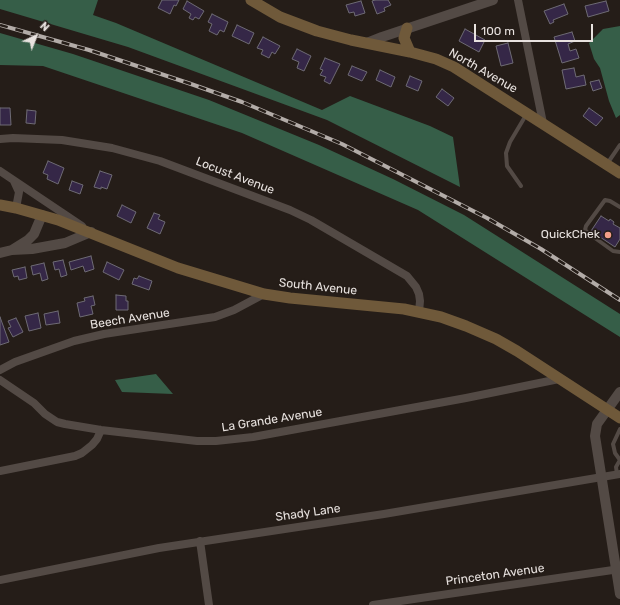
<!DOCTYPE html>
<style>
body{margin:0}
#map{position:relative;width:620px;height:605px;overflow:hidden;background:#251d18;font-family:Rubik,sans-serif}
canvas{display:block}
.north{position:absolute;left:16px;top:16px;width:40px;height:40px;-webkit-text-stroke:3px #251d18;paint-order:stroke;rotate:43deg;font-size:11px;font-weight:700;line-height:16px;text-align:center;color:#e8e2df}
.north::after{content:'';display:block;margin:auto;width:14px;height:18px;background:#e8e2df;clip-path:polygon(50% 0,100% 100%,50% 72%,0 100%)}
.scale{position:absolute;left:474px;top:24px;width:119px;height:18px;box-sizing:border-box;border:2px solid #e8e2df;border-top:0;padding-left:5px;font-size:12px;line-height:14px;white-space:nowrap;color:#e8e2df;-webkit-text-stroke:3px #251d18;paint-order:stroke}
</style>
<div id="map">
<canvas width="620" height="605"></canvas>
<div class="north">N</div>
<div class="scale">100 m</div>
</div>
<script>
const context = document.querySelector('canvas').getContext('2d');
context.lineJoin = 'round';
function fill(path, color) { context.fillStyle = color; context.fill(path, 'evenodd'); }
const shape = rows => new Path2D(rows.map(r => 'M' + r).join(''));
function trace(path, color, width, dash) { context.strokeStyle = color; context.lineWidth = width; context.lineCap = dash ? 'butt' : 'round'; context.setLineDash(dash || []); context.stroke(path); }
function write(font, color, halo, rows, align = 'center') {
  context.font = font + ' Rubik,sans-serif'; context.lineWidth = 3.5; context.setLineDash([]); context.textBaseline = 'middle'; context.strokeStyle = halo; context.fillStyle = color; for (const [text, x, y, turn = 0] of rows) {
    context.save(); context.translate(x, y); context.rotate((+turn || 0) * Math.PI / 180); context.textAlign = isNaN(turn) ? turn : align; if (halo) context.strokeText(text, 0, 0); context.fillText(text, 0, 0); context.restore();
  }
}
fill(shape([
 [0,0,98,0,93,15,116,23,322,110,350,96,430,126,453,137,460,187,327,120,128,47,0,9],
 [620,26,620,115,616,118,609,101,600,68,594,59,589,43,603,29],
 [0,33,73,54,209,100,319,145,393,179,464,215,620,314,620,337,418,210,242,133,43,66,0,65],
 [156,374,173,394,122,392,115,380]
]), '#365e48');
const building = shape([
 [162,0,179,0,176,6,174,5,170,14,158,8,162,0],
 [375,0,388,0,391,5,384,8,385,11,377,14,372,1,375,0],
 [187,1,204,11,199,19,195,17,193,20,189,18,191,14,183,9,187,1],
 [361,1,365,13,355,16,354,12,349,13,346,5,361,1],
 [606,1,609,11,588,17,585,6,606,1],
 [564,4,568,14,553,20,554,22,550,24,544,11,564,4],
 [212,14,228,22,224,32,220,30,217,35,209,31,212,24,208,22,212,14],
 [237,25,254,33,249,44,232,36,237,25],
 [465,29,485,40,479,52,459,41,465,29],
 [572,32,575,41,568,44,570,51,576,49,579,58,562,63,554,37,572,32],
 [263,37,280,46,275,54,272,52,269,58,261,54,263,50,257,48,263,37],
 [508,43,513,63,501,66,496,46,508,43],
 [297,49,311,56,304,71,297,68,299,62,292,59,297,49],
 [325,58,340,64,330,84,324,81,326,77,320,75,323,70,320,69,325,58],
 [352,66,367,72,362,81,348,75,352,66],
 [574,68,576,77,584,75,586,85,566,89,562,70,574,68],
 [380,70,395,77,391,87,376,80,380,70],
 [410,76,422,81,418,91,406,86,410,76],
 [599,80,602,88,593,91,590,82,599,80],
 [442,89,454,98,448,106,436,97,442,89],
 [0,108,10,108,11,125,0,125,0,108],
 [589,108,603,118,596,126,583,116,589,108],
 [27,110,36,111,35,124,26,123,27,110],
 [48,161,64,168,58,184,47,179,48,175,43,173,48,161],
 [100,171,112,175,107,189,101,187,101,189,94,187,100,171],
 [72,181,83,185,80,194,69,190,72,181],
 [122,205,136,212,131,223,117,216,122,205],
 [154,213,160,215,158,219,165,222,160,234,147,228,154,213],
 [601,216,609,221,610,219,614,222,613,224,620,228,620,239,615,247,591,231,601,216],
 [91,256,94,269,85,272,83,266,71,270,69,262,91,256],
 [63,260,67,275,61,277,59,269,55,270,53,262,63,260],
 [107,262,124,270,119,280,103,272,107,262],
 [44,263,48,279,42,281,40,273,33,275,31,266,44,263],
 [25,267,27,278,19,280,18,276,14,277,12,270,25,267],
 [139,276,152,281,149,290,132,284,134,278,137,279,139,276],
 [116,295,126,296,126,301,128,301,128,310,116,310,116,295],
 [93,296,95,305,91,306,93,314,80,317,77,303,85,301,84,298,93,296],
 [58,311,60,323,46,325,44,314,58,311],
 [38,313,41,328,29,331,25,316,38,313],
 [0,317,9,342,0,345,0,317],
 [16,318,23,332,13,337,8,328,11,327,8,321,16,318]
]);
fill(building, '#352747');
trace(building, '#6e6b74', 1);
trace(shape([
 [607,164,620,145],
 [521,186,507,166,506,153,510,142,526,115],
 [620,207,610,201,605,200,586,226,585,230,588,233,613,251,620,252],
 [620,429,613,444,615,453,620,460],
 [617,474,616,467,620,460]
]), '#534a45', 4);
trace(shape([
 [518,0,543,123],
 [0,139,13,138,62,140,112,148,160,161,290,210,311,220,407,276,416,287,419,294,420,301,419,312],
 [0,171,82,226],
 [14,181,19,192,16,208],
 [0,370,15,362,74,341,104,334,215,317,234,310,264,294],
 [0,380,34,403,45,414,57,422,65,424,101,430,197,441,216,441,253,437,466,398,559,379],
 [0,471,75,456,82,453,92,445,97,439,101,430],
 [200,541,209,605],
 [0,580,159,548,384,514,620,474],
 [373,605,620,569]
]), '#534a45', 8);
trace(shape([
 [367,43,382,37,493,0],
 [12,250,32,249,65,243,91,232],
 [0,253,12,250,28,240,34,234,42,215],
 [620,392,597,424,595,436,620,594]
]), '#534a45', 10);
trace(shape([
 [251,0,280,17,317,31,351,40,410,52,436,59,454,67,620,173],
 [407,28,404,38,410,52],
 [0,205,16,208,58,220,178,268,264,294,290,298,404,309,441,317,466,326,496,339,517,351,620,418]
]), '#6f593a', 11);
const rail = shape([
 [0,25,89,50,191,84,242,102,342,144,487,218,541,249,620,300]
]);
trace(rail, '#b3aca8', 4);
trace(rail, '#251d18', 2.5, [8]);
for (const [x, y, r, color] of [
 [608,235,4,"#f49e89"]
]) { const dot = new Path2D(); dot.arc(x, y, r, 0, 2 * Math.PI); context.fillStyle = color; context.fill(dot); trace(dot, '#251d18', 1.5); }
write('12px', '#e8e2df', '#251d18', [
 ["North Avenue",483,71,30],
 ["Locust Avenue",235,176,21],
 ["South Avenue",318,287,6],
 ["Beech Avenue",130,319,-9],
 ["La Grande Avenue",272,420,-9],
 ["Shady Lane",308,513,-8],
 ["Princeton Avenue",495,575,-8]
]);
write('12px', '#e8e2df', '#251d18', [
 ["QuickChek",600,235]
], 'right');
</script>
